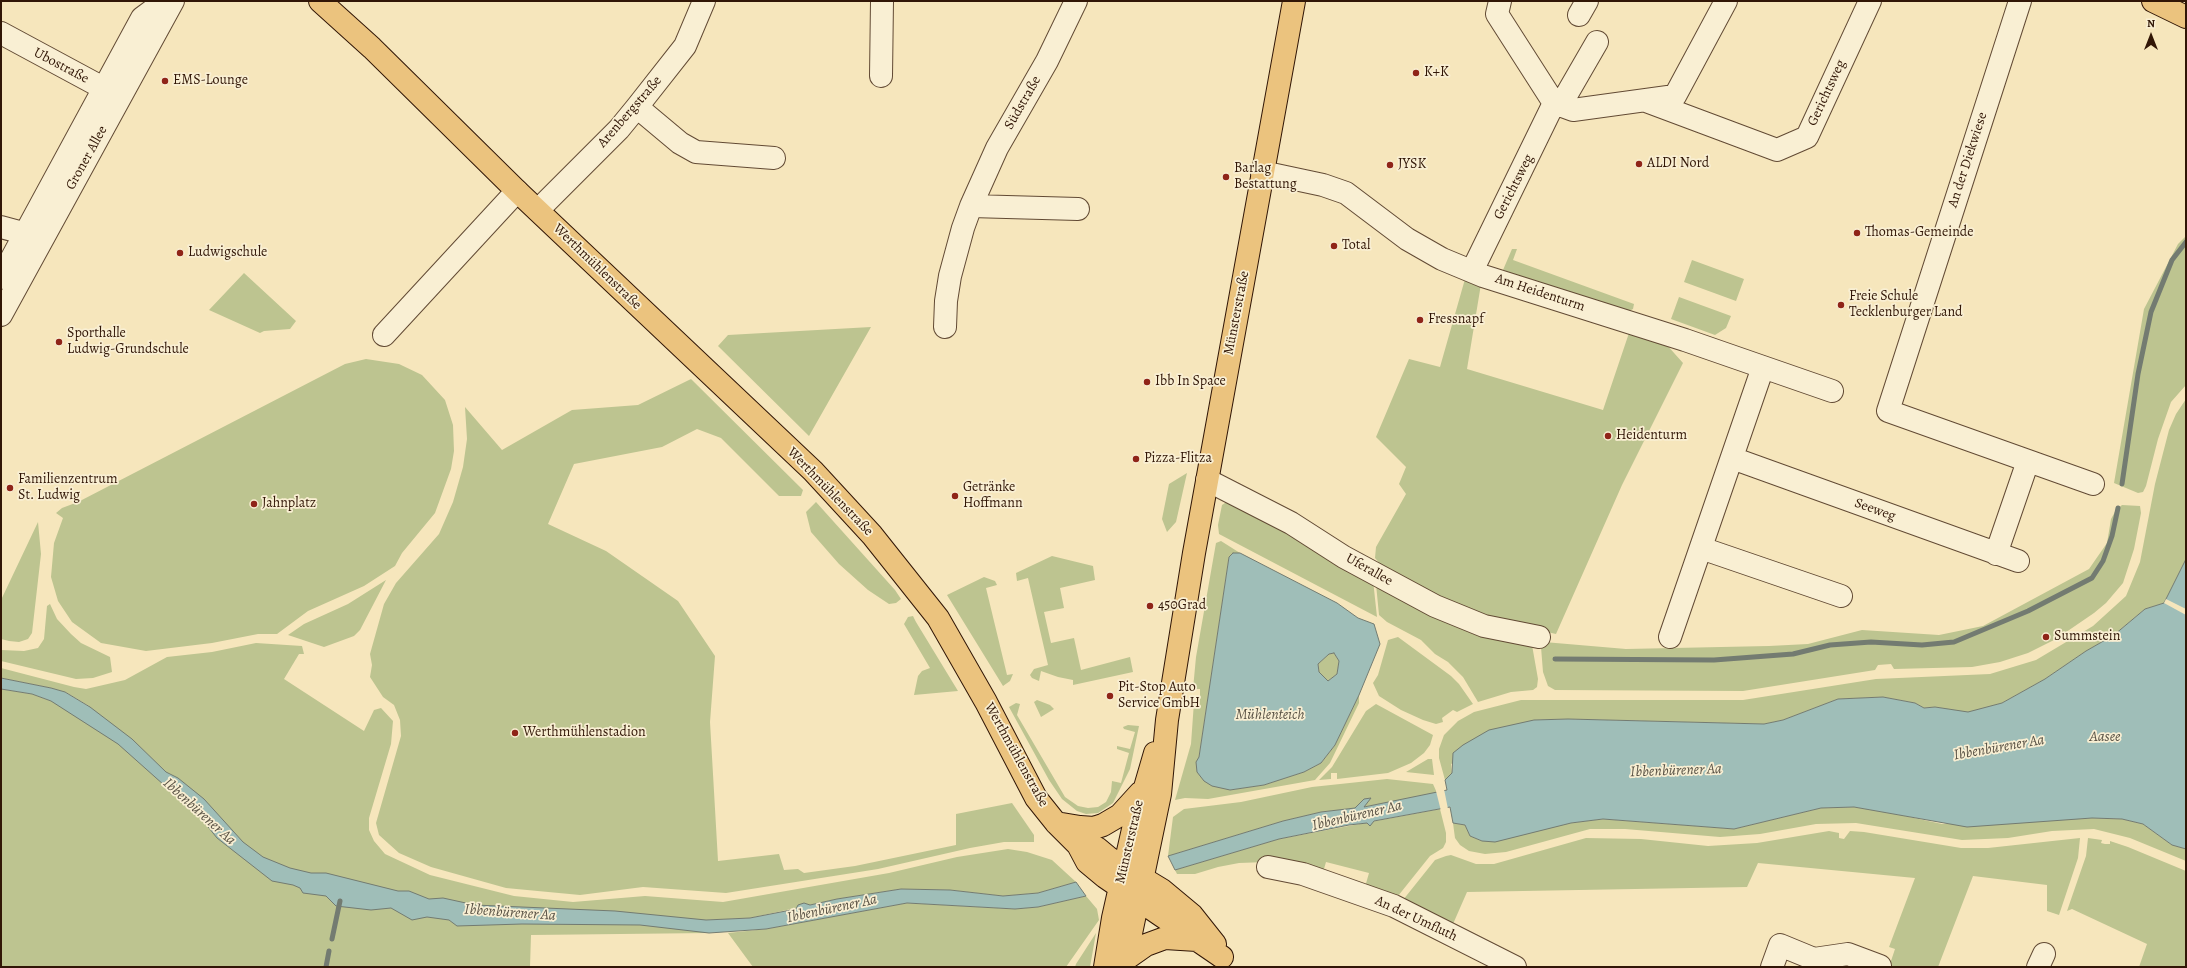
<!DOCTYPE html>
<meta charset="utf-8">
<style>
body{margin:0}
#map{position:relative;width:2187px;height:968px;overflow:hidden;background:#f6e6bc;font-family:Alegreya,serif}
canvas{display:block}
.frame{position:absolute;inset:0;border:2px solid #311606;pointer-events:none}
.north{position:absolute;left:2131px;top:16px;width:40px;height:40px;-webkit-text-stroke:3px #f9efd3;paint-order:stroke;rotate:0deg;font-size:11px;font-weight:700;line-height:16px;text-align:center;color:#311606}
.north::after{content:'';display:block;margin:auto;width:14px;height:18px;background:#311606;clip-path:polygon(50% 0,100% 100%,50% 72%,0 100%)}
</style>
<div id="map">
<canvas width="2187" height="968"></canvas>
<div class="frame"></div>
<div class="north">N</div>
</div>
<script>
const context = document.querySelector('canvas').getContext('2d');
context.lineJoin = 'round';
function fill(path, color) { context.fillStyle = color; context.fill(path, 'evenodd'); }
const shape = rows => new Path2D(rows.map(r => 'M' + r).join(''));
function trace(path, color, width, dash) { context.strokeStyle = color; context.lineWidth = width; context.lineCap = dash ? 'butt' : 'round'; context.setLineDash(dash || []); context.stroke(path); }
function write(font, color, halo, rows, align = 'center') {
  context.font = font + ' Alegreya,serif'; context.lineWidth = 3.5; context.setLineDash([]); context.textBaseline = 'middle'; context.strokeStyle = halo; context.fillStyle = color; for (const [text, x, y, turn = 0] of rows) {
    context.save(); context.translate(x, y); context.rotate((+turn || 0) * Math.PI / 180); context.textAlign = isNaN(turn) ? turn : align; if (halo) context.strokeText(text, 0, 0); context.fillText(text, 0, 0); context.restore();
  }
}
fill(shape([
 [2186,236,2186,385,2171,402,2158,439,2146,486,2143,492,2138,493,2114,483,2144,309,2178,244],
 [1512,249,1517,249,1513,260,1634,304,1633,309,1627,312,1503,270],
 [1692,260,1744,279,1736,301,1684,282],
 [244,273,296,321,290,329,264,331,260,333,209,310],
 [1465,279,1481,284,1467,369,1603,410,1629,333,1666,344,1683,363,1622,485,1556,634,1516,625,1447,603,1382,566,1375,558,1376,547,1406,494,1399,484,1406,467,1376,437,1409,359,1440,367],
 [1679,297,1731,316,1726,328,1715,335,1671,319],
 [871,327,809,436,718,346,728,335],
 [366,359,399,364,422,375,445,400,453,425,454,451,451,469,435,513,402,553,395,566,364,586,308,611,277,634,258,634,212,643,146,651,101,643,72,622,58,601,51,577,54,543,63,518,56,513,62,508,78,502,345,364],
 [691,379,803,490,801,496,779,496,721,438,697,429,662,447,574,464,548,524,606,551,678,601,715,656,710,722,718,861,779,854,784,870,798,869,804,873,855,866,956,845,956,814,1012,803,1034,835,1034,842,1004,842,970,848,878,869,726,893,643,887,580,895,506,888,431,867,399,853,379,835,376,823,401,736,400,720,394,705,383,697,370,677,372,665,370,654,384,604,396,583,439,534,453,502,463,467,467,439,465,407,502,450,572,410,638,405],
 [2186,399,2186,559,2164,603,2145,609,2114,635,2086,651,2045,679,2002,703,1968,713,1935,707,1924,708,1915,703,1883,697,1838,699,1783,720,1764,724,1568,719,1534,720,1451,764,1452,773,1445,780,1439,758,1439,749,1444,735,1458,721,1474,712,1521,700,1743,700,1876,679,1990,674,2036,660,2093,626,2126,596,2140,562,2155,484,2169,430,2176,414],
 [1187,473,1176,522,1167,532,1162,519,1169,484],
 [816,502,895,590,901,599,896,603,889,604,868,590,839,564,811,532,806,512],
 [1235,502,1373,580,1377,617,1219,534,1218,525,1222,505,1225,503],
 [2122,505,2140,506,2141,513,2134,549,2123,583,2106,603,2094,613,2056,639,2028,653,2000,662,1972,667,1894,669,1891,664,1878,665,1875,670,1743,691,1555,690,1548,686,1543,672,1541,647,1544,642,1626,649,1769,646,1808,644,1862,630,1939,635,1983,626,2089,569,2107,543,2111,519,2116,510],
 [38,522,41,554,32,633,28,639,19,642,9,641,1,639,1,600],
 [1221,541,1240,553,1233,553,1229,557,1199,757,1230,790,1264,785,1304,772,1321,763,1335,745,1359,695,1359,703,1330,763,1315,780,1208,799,1185,798,1175,800,1191,744,1194,702,1200,700,1200,689,1193,689,1196,657,1216,543],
 [1052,556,1093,566,1095,580,1060,588,1064,608,1044,612,1051,643,1074,638,1081,670,1130,657,1133,672,1073,685,1073,680,1058,677,1041,671,1039,681,1032,678,1030,675,1034,669,1048,665,1028,578,1017,581,1016,573],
 [984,577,995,581,997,585,986,588,1007,675,1013,674,1010,681,1003,686,947,595],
 [386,580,360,630,354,636,324,647,288,635,304,624,348,604],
 [1376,584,1532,645,1538,679,1537,687,1533,690,1511,692,1478,702,1463,677,1448,662,1435,654,1421,640,1387,622,1379,615],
 [50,604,57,619,71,634,81,643,110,657,112,672,93,678,76,679,1,661,1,650,24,651,38,648,44,639,47,606],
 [913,616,916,622,958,691,914,695,918,676,922,671,930,668,904,624,908,617],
 [1398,637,1451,676,1459,684,1473,704,1457,712,1453,710,1442,718,1443,722,1436,724,1423,720,1401,710,1379,696,1373,683,1378,675,1388,640],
 [256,643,302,646,304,654,299,654,284,679,364,731,374,710,381,708,393,721,391,744,369,818,369,830,374,841,385,854,430,875,514,896,573,902,645,896,723,902,889,873,957,857,1008,849,1027,852,1052,860,1076,882,1038,893,1003,896,950,890,901,889,837,899,750,918,706,920,709,933,531,935,530,967,1,967,1,689,32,694,51,701,89,706,67,693,51,688,1,678,1,668,74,687,86,689,125,680,167,657,212,652],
 [1334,653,1339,661,1337,674,1328,681,1319,672,1318,664,1329,654],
 [1037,700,1050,705,1054,709,1041,717,1034,702],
 [1016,703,1020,704,1017,715,1065,797,1078,806,1088,808,1098,807,1106,802,1111,792,1112,781,1121,783,1129,753,1117,749,1117,746,1130,749,1135,732,1124,729,1123,727,1128,725,1139,726,1130,769,1113,803,1098,813,1086,814,1077,811,1062,799,1049,780,1009,707],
 [1376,704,1433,735,1430,745,1424,753,1411,763,1388,773,1337,779,1337,773,1331,773,1331,779,1319,780,1332,767,1366,711],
 [1428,759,1432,759,1434,775,1406,772],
 [1387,779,1433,784,1437,793,1363,807,1364,799,1355,808,1321,812,1283,821,1168,856,1173,817,1184,809,1241,802,1312,787],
 [1854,807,1891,813,1942,824,2092,818,2122,819,2143,824,2172,845,2186,849,2186,861,2130,838,2094,829,2052,831,2008,838,1962,840,1856,823,1816,824,1760,834,1720,837,1625,829,1590,829,1506,852,1485,854,1469,851,1460,845,1455,838,1453,823,1465,825,1470,836,1482,841,1571,823,1603,819,1734,829,1821,808],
 [1440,809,1446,833,1446,842,1443,848,1430,856,1398,896,1365,887,1369,873,1326,862,1322,876,1266,862,1239,863,1218,867,1195,874,1177,874,1175,870,1279,839],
 [1829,831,1839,833,1839,838,1844,839,1850,831,1864,832,1961,848,1988,848,2080,838,2078,858,2059,915,2047,911,2047,885,1973,876,1938,967,1889,967,1895,949,1889,947,1915,878,1758,863,1747,887,1467,892,1453,924,1403,900,1435,860,1446,856,1451,855,1476,864,1494,864,1586,838,1641,839,1708,846,1757,843],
 [2088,838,2102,840,2101,843,2105,844,2110,844,2110,841,2128,847,2186,871,2186,967,2139,967,2147,944,2072,909,2067,911,2086,856],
 [1086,896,1097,909,1099,920,1066,967,753,967,728,933,766,929,907,903,1015,909,1038,907],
 [1096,933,1090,967,1075,967,1076,964]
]), '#bdc490');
const water = shape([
 [1233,553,1240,553,1337,603,1358,618,1374,624,1380,644,1359,695,1335,745,1321,763,1304,772,1264,785,1230,790,1212,786,1204,781,1197,772,1196,762,1199,757,1229,557,1233,553],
 [1334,653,1339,661,1337,674,1328,681,1319,672,1318,664,1329,654,1334,653],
 [2186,559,2186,849,2172,845,2143,824,2122,819,2092,818,1967,827,1854,807,1821,808,1734,829,1603,819,1571,823,1495,842,1482,841,1470,836,1465,825,1453,823,1450,807,1374,821,1370,826,1367,823,1349,825,1279,839,1175,870,1168,856,1283,821,1321,812,1355,808,1364,799,1371,798,1364,807,1447,790,1445,780,1452,773,1453,753,1463,745,1489,730,1534,720,1568,719,1764,724,1783,720,1838,699,1883,697,1915,703,1924,708,1935,707,1968,712,2002,703,2045,679,2086,651,2114,635,2145,609,2164,603,2186,559],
 [1,678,51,688,65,692,90,707,132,739,166,772,178,778,204,799,243,842,263,857,290,868,311,873,326,873,398,891,409,891,429,899,443,898,475,905,615,911,706,920,750,918,796,909,798,905,804,903,810,905,837,899,901,889,950,890,1003,896,1038,893,1076,882,1086,896,1038,907,1015,909,907,903,766,929,709,933,640,925,522,924,457,926,449,920,427,917,412,920,391,908,371,910,336,906,326,896,303,893,300,888,293,885,272,881,217,838,201,818,118,744,51,701,32,694,1,689,1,678]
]);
fill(water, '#9fbeb8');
trace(water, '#737b71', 1);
fill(shape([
 [2166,599,2186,609,2186,615,2164,603],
 [1444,789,1448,809,1441,811,1436,791]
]), '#f6e6bc');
trace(shape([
 [2122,484,2138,374,2151,312,2172,260,2186,242],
 [1555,659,1714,660,1793,654,1830,645,1871,642,1922,645,1954,642,2028,611,2092,578,2103,561,2112,536,2118,508],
 [332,939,340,901],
 [326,967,329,951]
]), '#737b71', 5);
const minor = shape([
 [1500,1,1497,14,1554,103,1573,110,1675,96,1726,1],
 [2020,1,1888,411,2093,484],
 [1579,15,1587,1],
 [1,33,105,89,118,93],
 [881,76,882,1],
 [1646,101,1777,150,1807,137,1870,1],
 [1560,106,1597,42],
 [637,107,680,143,696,152,774,158],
 [1262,172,1323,185,1346,193,1407,239,1442,259,1483,276,1685,340,1832,391],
 [971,206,1078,209],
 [538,210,619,129,637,107,685,46,704,1],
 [1,227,38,237],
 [1472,271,1554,103],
 [1,278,142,18,165,1],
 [1,315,173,1],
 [945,327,946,301,950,276,963,228,971,206,997,148,1047,61,1076,1],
 [384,335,517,191],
 [1732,458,2018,561],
 [1207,480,1291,523,1344,557,1435,606,1484,626,1539,637],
 [1701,548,1841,596],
 [1996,554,2028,461],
 [1670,637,1763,367],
 [1268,867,1303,874,1394,906,1515,967],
 [1772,967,1780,945,1814,959,1848,954,1880,966],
 [2038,967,2044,954]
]);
const major = shape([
 [320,1,372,48,517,191,813,471,872,535,938,618,986,702,1036,798,1056,823,1078,845,1087,862,1105,877,1222,957],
 [2153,1,2186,17],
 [1056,823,1080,827,1094,828,1103,825,1120,815,1140,793],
 [1078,845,1097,848,1109,858,1162,890,1192,915,1215,944],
 [1126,959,1146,945,1165,938,1197,940],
 [1105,967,1113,918,1134,825,1155,753],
 [1124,967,1160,794,1167,720,1194,553,1294,1]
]);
trace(minor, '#624a34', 24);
trace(major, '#311606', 24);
trace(minor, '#f9efd3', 22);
trace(major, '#ebc37e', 22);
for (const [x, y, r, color] of [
 [1416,73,4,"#8f2418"],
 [165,81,4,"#8f2418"],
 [1639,164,4,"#8f2418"],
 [1390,165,4,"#8f2418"],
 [1226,177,4,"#8f2418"],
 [1857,233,4,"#8f2418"],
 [1334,246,4,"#8f2418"],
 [180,253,4,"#8f2418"],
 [1841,305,4,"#8f2418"],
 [1420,320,4,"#8f2418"],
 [59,342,4,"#8f2418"],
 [1147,382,4,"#8f2418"],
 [1608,436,4,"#8f2418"],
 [1136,459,4,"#8f2418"],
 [10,488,4,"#8f2418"],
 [955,496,4,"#8f2418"],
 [254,504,4,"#8f2418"],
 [1150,606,4,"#8f2418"],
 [2046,637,4,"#8f2418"],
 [1110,696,4,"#8f2418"],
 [515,733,4,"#8f2418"]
]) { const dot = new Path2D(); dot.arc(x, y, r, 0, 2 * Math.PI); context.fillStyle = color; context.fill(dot); trace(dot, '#f9efd3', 1.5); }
write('14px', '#311606', '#f9efd3', [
 ["Ubostraße",61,66,28],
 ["Gerichtsweg",1827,93,-65],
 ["Südstraße",1023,103,-60],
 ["Arenbergstraße",630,112,-49],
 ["Groner Allee",87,158,-61],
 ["An der Diekwiese",1968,160,-72],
 ["Gerichtsweg",1514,187,-63],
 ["Werthmühlenstraße",597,267,44],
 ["Am Heidenturm",1540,293,18],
 ["Münsterstraße",1237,313,-79],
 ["Werthmühlenstraße",830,492,46],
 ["Seeweg",1875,510,20],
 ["Uferallee",1369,570,29],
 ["Werthmühlenstraße",1016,755,61],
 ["Münsterstraße",1130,842,-77],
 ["An der Umfluth",1416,919,25]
]);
write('14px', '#311606', '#f9efd3', [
 ["K+K",1424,73],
 ["EMS-Lounge",173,81],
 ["ALDI Nord",1647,164],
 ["JYSK",1398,165],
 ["Barlag",1234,169],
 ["Bestattung",1234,185],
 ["Thomas-Gemeinde",1865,233],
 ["Total",1342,246],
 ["Ludwigschule",188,253],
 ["Freie Schule",1849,297],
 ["Tecklenburger Land",1849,313],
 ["Fressnapf",1428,320],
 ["Sporthalle",67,334],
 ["Ludwig-Grundschule",67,350],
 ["Ibb In Space",1155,382],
 ["Heidenturm",1616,436],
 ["Pizza-Flitza",1144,459],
 ["Familienzentrum",18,480],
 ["St. Ludwig",18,496],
 ["Getränke",963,488],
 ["Hoffmann",963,504],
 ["Jahnplatz",262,504],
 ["450Grad",1158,606],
 ["Summstein",2054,637],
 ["Pit-Stop Auto",1118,688],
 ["Service GmbH",1118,704],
 ["Werthmühlenstadion",523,733]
], 'left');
write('italic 15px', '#585144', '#f9efd3', [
 ["Mühlenteich",1270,715],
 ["Aasee",2105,737],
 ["Ibbenbürener Aa",1999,748,-10],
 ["Ibbenbürener Aa",1676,771,-2],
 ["Ibbenbürener Aa",199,812,42],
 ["Ibbenbürener Aa",1357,816,-13],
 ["Ibbenbürener Aa",832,909,-12],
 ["Ibbenbürener Aa",510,913,4]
]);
</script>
